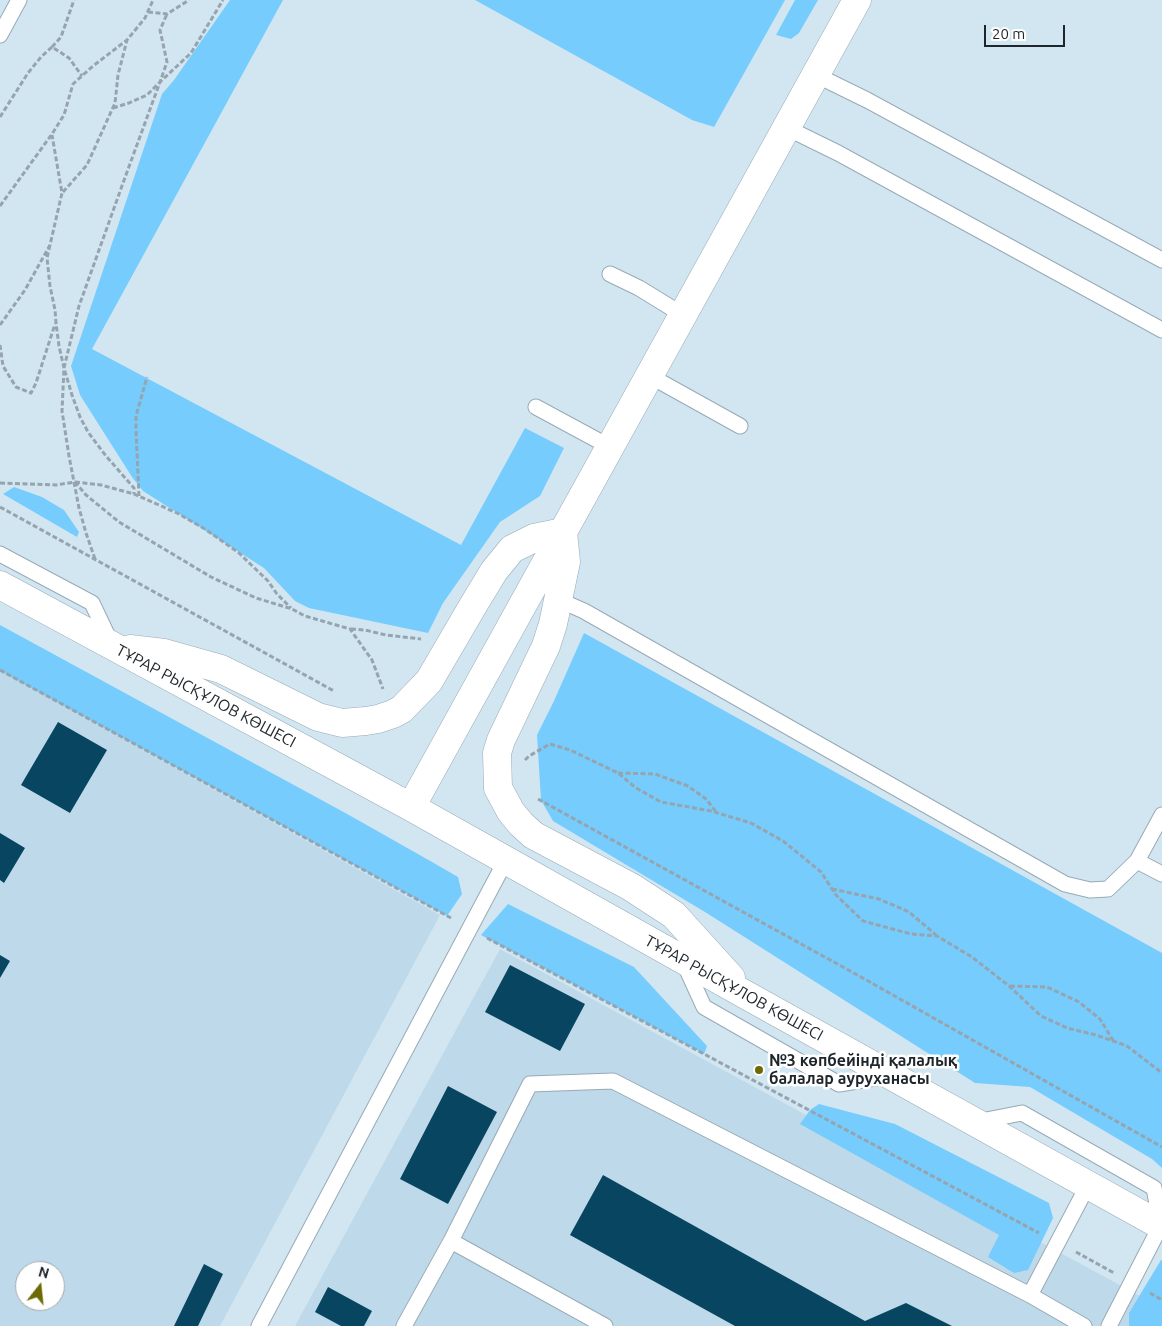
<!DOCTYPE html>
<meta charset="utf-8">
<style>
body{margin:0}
#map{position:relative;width:1162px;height:1326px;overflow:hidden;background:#d2e6f2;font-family:Ubuntu,sans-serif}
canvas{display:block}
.north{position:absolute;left:15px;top:1261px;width:50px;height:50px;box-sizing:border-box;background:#fff;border:1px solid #a5a8aa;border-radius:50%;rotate:16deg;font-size:14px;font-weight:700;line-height:20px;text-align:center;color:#1f262b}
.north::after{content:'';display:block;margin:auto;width:18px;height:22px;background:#6d6903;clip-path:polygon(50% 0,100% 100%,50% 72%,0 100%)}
.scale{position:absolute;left:984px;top:25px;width:81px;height:22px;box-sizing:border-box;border:2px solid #1f262b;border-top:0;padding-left:6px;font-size:15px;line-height:18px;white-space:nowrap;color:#1f262b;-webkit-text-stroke:4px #fff;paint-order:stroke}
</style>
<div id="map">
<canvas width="1162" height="1326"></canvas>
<div class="north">N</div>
<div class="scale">20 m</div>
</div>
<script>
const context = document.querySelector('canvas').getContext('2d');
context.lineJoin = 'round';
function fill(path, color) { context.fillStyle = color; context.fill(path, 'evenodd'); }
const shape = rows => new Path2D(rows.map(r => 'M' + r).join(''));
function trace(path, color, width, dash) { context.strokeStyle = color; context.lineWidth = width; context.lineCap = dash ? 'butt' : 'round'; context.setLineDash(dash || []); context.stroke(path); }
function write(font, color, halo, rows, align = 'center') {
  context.font = font + ' Ubuntu,sans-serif'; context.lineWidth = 5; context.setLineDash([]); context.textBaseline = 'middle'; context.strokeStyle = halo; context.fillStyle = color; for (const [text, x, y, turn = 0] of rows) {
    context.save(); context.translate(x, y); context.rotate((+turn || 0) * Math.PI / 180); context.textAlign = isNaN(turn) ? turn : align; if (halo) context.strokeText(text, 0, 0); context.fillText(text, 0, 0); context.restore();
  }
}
fill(shape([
 [0,671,440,915,220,1326,0,1326],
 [25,1271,55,1271,55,1301,25,1301],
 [500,949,1162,1308,1162,1326,295,1326]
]), '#bed9e9');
fill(shape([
 [230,0,283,0,92,349,461,545,525,428,564,448,540,496,500,522,443,603,428,633,309,608,295,601,264,568,143,491,132,477,80,395,71,366,162,94,174,80],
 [475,0,785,0,714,127,692,120],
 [795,0,818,0,799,33,791,39,776,35],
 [14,487,42,497,64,510,79,532,77,537,3,494],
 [0,625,349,815,432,862,458,877,462,894,447,916,0,671],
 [584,633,1162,953,1162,1168,1152,1159,1030,1087,975,1083,705,912,553,821,541,800,537,735,553,703],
 [508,904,634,967,707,1046,704,1054,481,935],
 [819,1104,895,1124,1049,1203,1053,1218,1028,1270,1014,1273,988,1257,999,1235,800,1124,810,1110],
 [1161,1260,1162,1260,1162,1326,1129,1326,1129,1313]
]), '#76ccfc');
fill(shape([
 [58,722,107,750,70,813,21,785],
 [0,833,25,848,4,883,0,880],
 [0,955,10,961,0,978],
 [510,965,585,1004,560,1051,485,1012],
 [448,1086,497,1112,448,1204,400,1179],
 [603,1175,865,1321,906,1303,952,1326,735,1326,570,1235],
 [204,1264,223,1274,198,1326,174,1326],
 [328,1287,372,1311,364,1326,341,1326,315,1312]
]), '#074560');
const lane = shape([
 [0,35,19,0],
 [816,75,867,100,1162,260],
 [787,128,838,153,1162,330],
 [610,274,639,288,683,315],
 [650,376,740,426],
 [536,407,610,447],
 [0,554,92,603,111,643],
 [559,600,584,611,1065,884,1090,890,1108,889,1137,861,1162,815],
 [1137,861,1162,874],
 [683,961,704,1007,839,1084,887,1076],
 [976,1122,1022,1113,1154,1188,1161,1225,1109,1326],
 [451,1241,605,1326],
 [1030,1295,1084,1326],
 [259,1326,506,860],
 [404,1326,451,1241,530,1084,613,1081,1030,1295,1088,1185]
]);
const secondary = shape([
 [563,532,566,562,553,624,546,646,501,740,497,753,498,788,511,812,521,824,533,835,631,887,674,915,731,978],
 [0,585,411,807,746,995,1162,1226],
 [130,649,164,653,221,669,318,717,342,723,366,721,378,719,393,714,402,709,429,681,474,604,494,571,512,549,534,538,563,532],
 [411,807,857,0]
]);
trace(lane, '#97aab5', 17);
trace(secondary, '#97aab5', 29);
trace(shape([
 [148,12,167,14,189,0],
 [52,47,61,37,74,0],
 [113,108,129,103,147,95,160,82,167,62,160,30,167,14],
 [0,117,28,73,41,57,52,47,69,58,82,76],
 [63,192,87,165,115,103,118,75,127,40],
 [0,206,52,134,64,115,73,84,93,66,127,40,145,18,153,0],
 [50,245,47,258,50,286,55,310,56,323,59,346,64,368,72,395,80,417,88,432,106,456,134,488,134,494],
 [0,325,25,290,50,245,62,193,52,135],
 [0,345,3,366,16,387,31,393,36,383,55,324],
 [75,482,101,485,134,494,177,513,205,529,239,553,268,581,277,594,291,608],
 [0,483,56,485,75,482,86,495,119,522,211,577,256,598,292,609,305,616,350,629,372,660,383,689],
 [139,496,136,430,136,416,147,377],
 [0,507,334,691],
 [95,559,86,533,79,508,69,456,62,411,64,368,79,306,123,183,160,82,191,53,223,0],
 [351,629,365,630,386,635,421,639],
 [0,670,451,918],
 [525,760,529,756,550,744,570,750,618,773,636,788,661,802,711,811,751,823,783,841,821,872,836,895,863,921,911,934,937,936,972,957,1009,986,1041,1016,1067,1028,1096,1035,1127,1046,1162,1073],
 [618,773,655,774,688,786,706,799,717,813],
 [538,799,861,977,1162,1147],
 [832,889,879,899,909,912,936,935],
 [487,938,1039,1233],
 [1010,986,1047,987,1079,1002,1100,1019,1114,1042],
 [1076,1252,1114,1273],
 [1150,1293,1162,1300]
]), '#95a4ae', 3, [5, 2.5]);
trace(lane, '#fff', 15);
trace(secondary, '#fff', 28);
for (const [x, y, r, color] of [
 [759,1070,5,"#6d6903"]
]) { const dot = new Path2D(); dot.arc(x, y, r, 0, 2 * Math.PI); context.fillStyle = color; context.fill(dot); trace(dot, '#fff', 2); }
write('16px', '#1f262b', '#fff', [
 ["ТҰРАР РЫСҚҰЛОВ КӨШЕСІ",206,696,28],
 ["ТҰРАР РЫСҚҰЛОВ КӨШЕСІ",734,988,29]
]);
write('bold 16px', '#1f262b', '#fff', [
 ["№3 көпбейінді қалалық",769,1061],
 ["балалар ауруханасы",769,1079]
], 'left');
</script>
